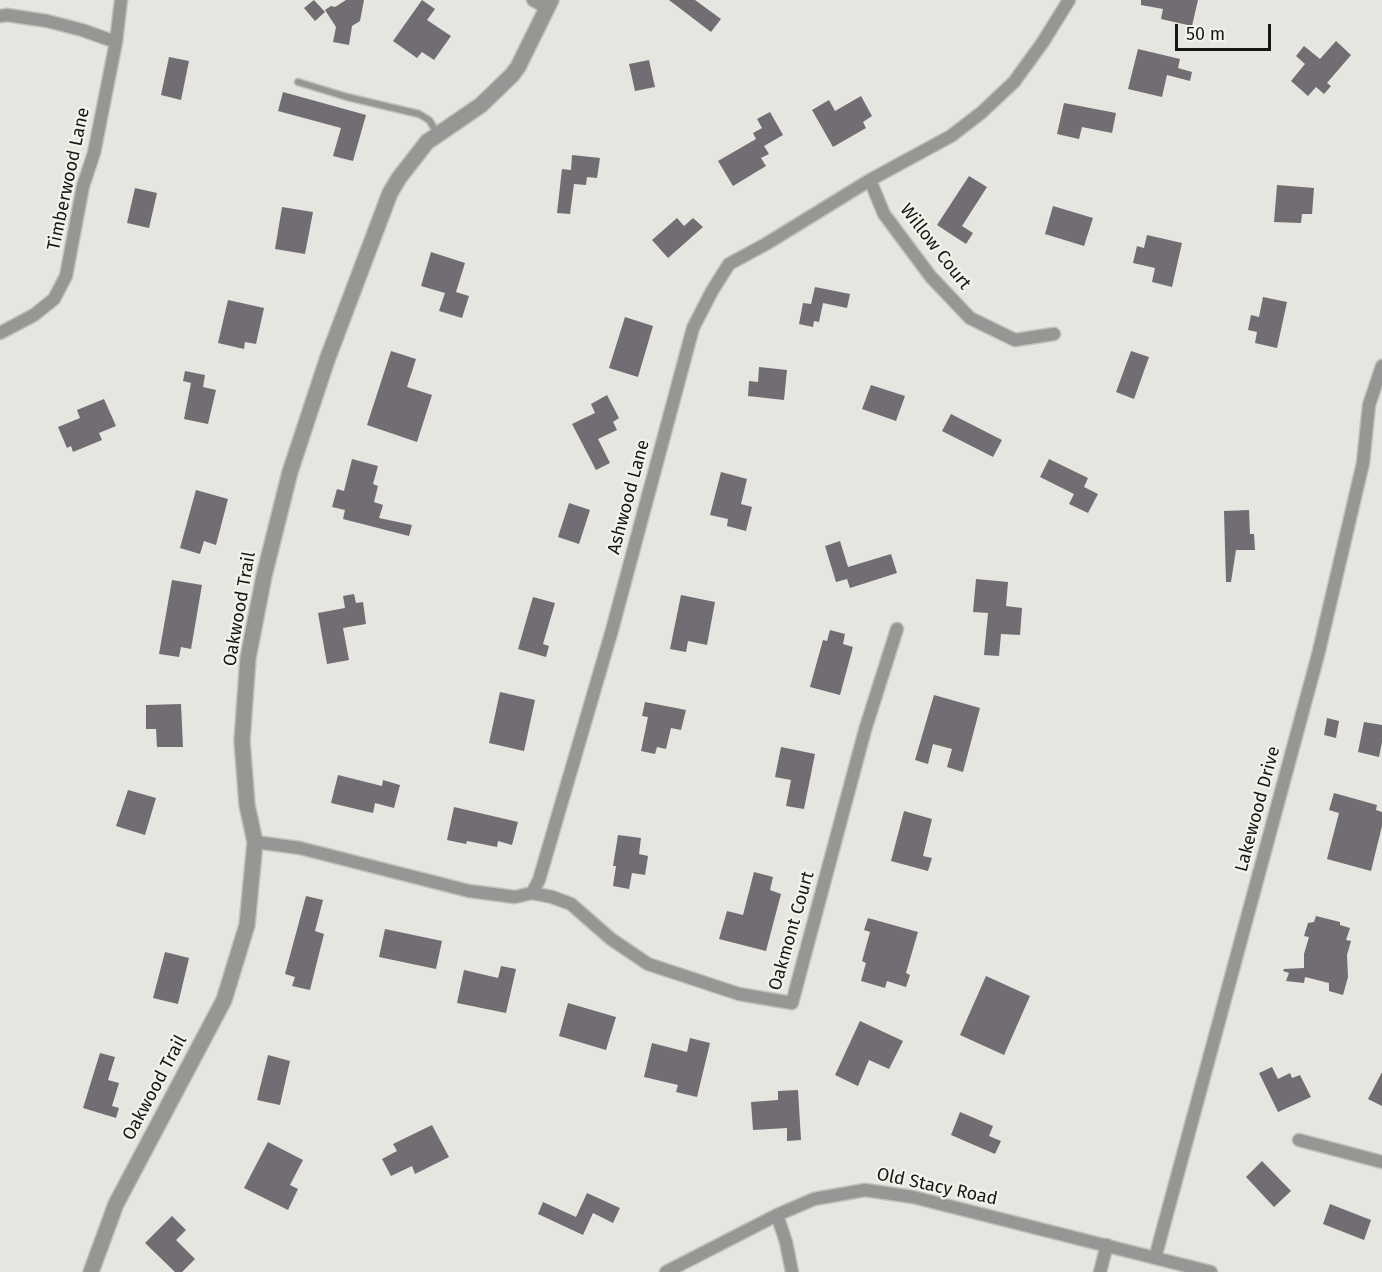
<!DOCTYPE html>
<style>
body{margin:0}
#map{position:relative;width:1382px;height:1272px;overflow:hidden;background:#e4e6df;font-family:"Fira Sans",sans-serif}
canvas{display:block}
.scale{position:absolute;left:1175px;top:24px;width:96px;height:27px;box-sizing:border-box;border:3px solid #161714;border-top:0;padding-left:8px;font-size:18px;line-height:21px;white-space:nowrap;color:#161714;-webkit-text-stroke:4px #f2f4ec;paint-order:stroke}
</style>
<div id="map">
<canvas width="1382" height="1272"></canvas>
<div class="scale">50 m</div>
</div>
<script>
const context = document.querySelector('canvas').getContext('2d');
context.lineJoin = 'round';
function fill(path, color) { context.fillStyle = color; context.fill(path, 'evenodd'); }
const shape = rows => new Path2D(rows.map(r => 'M' + r).join(''));
function trace(path, color, width, dash) { context.strokeStyle = color; context.lineWidth = width; context.lineCap = dash ? 'butt' : 'round'; context.setLineDash(dash || []); context.stroke(path); }
function write(font, color, halo, rows, align = 'center') {
  context.font = font + ' "Fira Sans",sans-serif'; context.lineWidth = 4.5; context.setLineDash([]); context.textBaseline = 'middle'; context.strokeStyle = halo; context.fillStyle = color; for (const [text, x, y, turn = 0] of rows) {
    context.save(); context.translate(x, y); context.rotate((+turn || 0) * Math.PI / 180); context.textAlign = isNaN(turn) ? turn : align; if (halo) context.strokeText(text, 0, 0); context.fillText(text, 0, 0); context.restore();
  }
}
fill(shape([
 [314,0,325,12,315,21,304,8],
 [346,0,364,0,360,21,352,26,349,45,333,42,336,27,325,10,331,6,335,7],
 [422,0,435,9,427,20,451,36,434,60,422,52,417,58,393,41],
 [669,0,695,0,721,19,711,32],
 [1141,0,1198,0,1192,26,1161,19,1163,9,1141,5],
 [1336,41,1351,55,1327,83,1331,86,1324,94,1316,87,1308,96,1291,81,1305,64,1296,56,1304,46,1320,59],
 [1138,49,1180,59,1178,68,1192,72,1190,81,1167,75,1162,97,1128,89],
 [169,57,189,61,181,100,161,95],
 [649,60,655,87,635,91,629,64],
 [283,92,366,115,353,161,333,156,341,128,278,111],
 [861,96,872,116,863,122,866,128,833,147,812,110,829,100,835,111],
 [1064,103,1116,113,1112,133,1082,127,1079,139,1057,134],
 [770,112,783,135,764,146,769,154,761,158,766,166,733,186,718,161,756,139,753,133,762,128,757,119],
 [572,155,600,158,597,178,587,177,586,185,574,184,570,214,557,213,562,169,571,170],
 [969,176,987,187,962,226,973,233,966,244,937,225],
 [1277,185,1314,188,1312,214,1302,214,1301,223,1274,222],
 [135,188,157,193,149,228,127,223],
 [1053,206,1093,218,1084,246,1045,234],
 [282,207,313,212,305,254,275,249],
 [677,218,684,226,693,218,703,227,668,258,652,240],
 [1147,235,1182,243,1172,287,1152,282,1155,268,1133,263,1137,246,1144,248],
 [431,252,465,263,456,292,469,296,462,318,439,311,445,293,421,286],
 [815,287,850,294,847,308,823,303,819,322,814,321,813,327,799,324,803,303,811,304],
 [1263,297,1287,302,1277,348,1255,343,1257,332,1248,330,1251,315,1259,317],
 [228,300,264,308,256,344,245,342,244,349,218,343],
 [625,317,653,326,638,377,609,368],
 [391,351,416,359,407,387,432,395,417,442,367,425],
 [1131,351,1149,357,1134,399,1116,392],
 [759,367,787,370,784,400,748,396,749,381,758,382],
 [185,371,205,375,203,387,216,390,208,424,184,419,191,383,183,381],
 [871,385,905,396,896,421,862,409],
 [607,395,619,418,613,422,617,430,598,439,610,463,596,470,572,424,595,413,591,404],
 [104,399,116,426,99,433,102,440,73,452,71,446,67,448,58,427,80,418,77,410],
 [951,414,1002,440,993,457,942,431],
 [352,459,378,466,373,484,378,486,374,502,383,505,379,518,412,525,409,536,343,519,345,510,332,507,337,489,344,491],
 [1049,459,1088,478,1084,487,1098,494,1088,513,1069,504,1074,494,1040,477],
 [721,472,747,479,741,504,752,507,746,531,727,526,728,519,710,515],
 [196,490,228,499,216,545,204,541,200,554,180,548],
 [569,503,590,510,579,544,558,537],
 [1249,510,1250,534,1254,534,1255,550,1236,550,1231,582,1226,582,1224,511],
 [840,541,848,567,891,554,897,573,850,588,847,579,836,582,825,546],
 [976,579,1008,582,1006,606,1022,608,1020,635,1001,634,999,656,984,655,988,613,973,612],
 [172,580,202,585,191,649,181,647,179,657,159,654],
 [354,594,356,603,363,602,366,624,343,628,349,660,327,664,318,613,345,608,343,596],
 [681,595,715,602,707,645,688,641,686,652,670,649],
 [533,597,555,603,543,644,549,646,546,657,518,649],
 [830,630,845,634,843,644,853,647,840,695,810,687,823,640,827,641],
 [500,692,535,700,524,751,489,743],
 [934,695,980,708,963,772,947,767,952,749,933,744,928,764,915,760],
 [645,702,686,710,681,730,671,728,666,749,657,747,655,754,641,751,648,717,642,716],
 [181,704,183,747,157,747,156,729,146,729,146,705],
 [1327,718,1339,721,1336,738,1324,735],
 [1364,722,1382,725,1382,742,1379,757,1358,752],
 [781,747,815,754,804,809,786,806,791,780,775,777],
 [338,775,382,786,383,780,400,785,394,808,375,803,373,813,331,803],
 [128,790,156,798,145,835,116,826],
 [1334,793,1377,805,1376,810,1382,812,1382,826,1371,871,1327,859,1339,813,1329,810],
 [454,807,518,822,512,845,498,841,497,847,467,841,466,844,447,840],
 [904,811,932,819,923,856,932,858,928,871,891,861],
 [618,835,641,838,639,854,648,856,645,875,632,873,629,889,613,886,616,866,613,866],
 [754,872,773,877,770,890,781,894,766,951,719,939,727,911,743,915],
 [306,896,323,900,315,931,324,934,310,990,292,986,295,977,285,974],
 [1316,916,1340,922,1340,925,1350,928,1346,940,1351,941,1347,955,1348,977,1343,995,1329,991,1329,983,1305,977,1304,983,1286,981,1289,973,1283,971,1284,969,1304,968,1304,954,1309,937,1304,936,1308,923,1314,922],
 [868,918,918,932,906,973,910,975,906,987,887,981,885,988,861,981,866,963,862,961,870,932,864,930],
 [385,929,442,941,436,969,379,957],
 [165,952,189,958,178,1004,153,998],
 [501,966,516,969,506,1013,457,1003,464,970,498,978],
 [986,976,1030,996,1004,1055,960,1035],
 [568,1003,616,1017,606,1050,559,1036],
 [860,1021,903,1041,889,1069,869,1060,858,1086,835,1075],
 [690,1038,710,1043,697,1097,676,1092,678,1085,644,1077,652,1043,687,1052],
 [100,1053,115,1057,108,1080,119,1083,112,1106,119,1108,116,1118,83,1108],
 [268,1055,290,1061,280,1105,257,1100],
 [1272,1067,1278,1079,1290,1073,1292,1078,1300,1075,1311,1097,1278,1112,1259,1073],
 [1382,1072,1382,1106,1368,1099],
 [798,1090,801,1140,787,1141,787,1128,753,1130,751,1102,778,1100,778,1091],
 [960,1112,993,1126,989,1136,1001,1141,995,1154,951,1135],
 [432,1125,449,1157,415,1174,412,1166,391,1176,382,1159,397,1151,393,1144],
 [268,1142,303,1160,290,1185,298,1189,288,1210,244,1188],
 [1262,1161,1291,1191,1274,1207,1246,1177],
 [587,1193,620,1208,613,1223,593,1213,583,1235,538,1214,543,1202,576,1217],
 [1330,1204,1371,1220,1364,1240,1323,1224],
 [172,1216,186,1230,176,1240,195,1259,182,1272,175,1272,145,1243]
]), '#726d72');
const service = shape([
 [298,82,347,97,419,114,429,120,438,134]
]);
const minor = shape([
 [533,0,547,8],
 [0,16,7,15,47,21,82,30,116,42],
 [870,180,884,214,931,277,970,318,1015,340,1054,334],
 [0,333,34,315,54,299,66,276,83,186,94,153,116,42,121,0],
 [255,842,300,848,469,891,515,897,532,893,539,880,612,630,693,328,712,291,729,264,766,244,870,180,951,136,981,113,1014,82,1043,42,1069,0],
 [532,893,552,897,571,904,611,939,648,964,739,994,792,1003,865,730,897,629],
 [1299,1140,1382,1162],
 [777,1215,786,1242,792,1272],
 [1155,1258,1318,655,1363,463,1369,405,1382,366],
 [666,1272,777,1215,814,1199,865,1190,913,1197,1211,1272],
 [1100,1272,1107,1245]
]);
const tertiary = shape([
 [91,1272,116,1204,224,1000,247,925,255,842,247,805,242,741,248,658,264,576,290,472,327,360,390,193,399,178,427,142,481,105,512,75,518,67,551,0]
]);
trace(service, '#bfc1ba', 9);
trace(minor, '#bfc1ba', 15);
trace(tertiary, '#bfc1ba', 18);
trace(service, '#969794', 6);
trace(minor, '#969794', 12);
trace(tertiary, '#969794', 15);
write('18px', '#161714', '#f2f4ec', [
 ["Timberwood Lane",69,179,-78],
 ["Willow Court",935,247,52],
 ["Ashwood Lane",629,497,-75],
 ["Oakwood Trail",240,609,-80],
 ["Lakewood Drive",1258,809,-75],
 ["Oakmont Court",792,931,-74],
 ["Oakwood Trail",155,1088,-62],
 ["Old Stacy Road",937,1187,12]
]);
</script>
